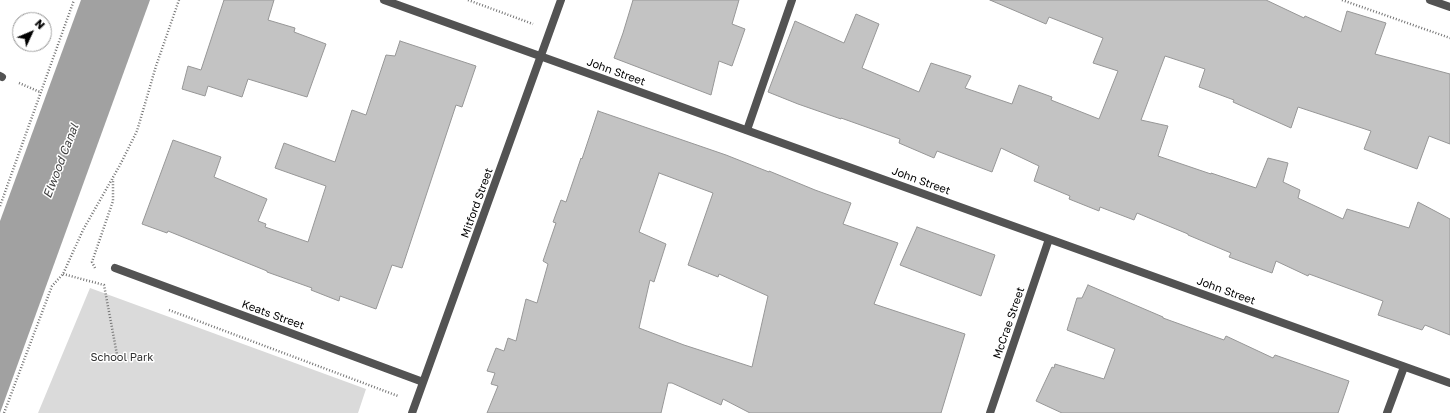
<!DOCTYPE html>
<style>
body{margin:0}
#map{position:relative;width:1450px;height:413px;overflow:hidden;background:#fff;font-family:"Golos Text",sans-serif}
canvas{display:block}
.north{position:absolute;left:12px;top:12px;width:40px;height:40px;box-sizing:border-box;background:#fff;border:1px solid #999;border-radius:50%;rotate:46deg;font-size:11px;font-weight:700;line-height:16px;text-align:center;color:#000}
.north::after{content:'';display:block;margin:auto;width:14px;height:18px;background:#000;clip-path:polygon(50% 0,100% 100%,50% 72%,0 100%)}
</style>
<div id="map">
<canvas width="1450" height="413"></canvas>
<div class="north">N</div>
</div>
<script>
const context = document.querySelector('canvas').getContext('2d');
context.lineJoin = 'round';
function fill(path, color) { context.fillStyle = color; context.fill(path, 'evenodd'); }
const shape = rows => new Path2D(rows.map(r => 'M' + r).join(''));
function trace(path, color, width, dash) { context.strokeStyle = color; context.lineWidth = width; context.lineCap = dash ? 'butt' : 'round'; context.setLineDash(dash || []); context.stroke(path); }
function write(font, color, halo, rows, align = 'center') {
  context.font = font + ' "Golos Text",sans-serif'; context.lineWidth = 3; context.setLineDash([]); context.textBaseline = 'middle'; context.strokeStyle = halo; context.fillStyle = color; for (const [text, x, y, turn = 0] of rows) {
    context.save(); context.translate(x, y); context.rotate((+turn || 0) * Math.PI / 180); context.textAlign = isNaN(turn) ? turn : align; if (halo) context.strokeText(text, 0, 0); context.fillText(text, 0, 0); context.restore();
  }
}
fill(shape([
 [90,288,366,389,358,413,38,413]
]), '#dadada');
fill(shape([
 [81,0,150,0,0,413,0,221]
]), '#a1a1a1');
const building = shape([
 [224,0,274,0,268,20,295,28,294,32,326,44,307,97,248,79,242,97,208,86,205,96,182,89,188,66,201,70,224,0],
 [633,0,739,0,732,24,745,29,732,66,719,61,711,95,614,58,623,33,633,0],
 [990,0,1266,0,1304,18,1305,16,1341,32,1347,11,1386,23,1375,54,1450,74,1450,144,1429,136,1417,169,1364,149,1371,131,1298,107,1291,128,1233,102,1234,100,1199,87,1205,69,1165,56,1141,120,1168,126,1158,156,1211,174,1211,173,1256,188,1268,158,1288,163,1283,182,1300,190,1298,198,1343,219,1347,209,1409,228,1418,202,1450,219,1450,335,1425,325,1422,330,1378,315,1383,301,1309,274,1308,276,1276,261,1272,273,1229,257,1231,253,1188,235,1188,234,1137,213,1134,220,1100,207,1099,211,1069,199,1070,196,1034,181,1039,166,1001,148,992,172,937,151,934,158,899,143,900,139,841,118,841,119,798,104,768,92,795,21,844,43,856,14,879,24,862,68,919,92,931,63,971,76,965,88,1012,104,1019,85,1052,97,1051,100,1099,119,1118,71,1093,63,1103,38,1049,17,1046,24,990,0],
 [400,41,476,66,462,107,456,105,402,268,392,265,376,309,340,296,339,301,311,290,312,288,267,272,267,271,168,231,167,233,142,224,173,140,221,157,214,177,267,199,258,221,266,224,265,227,308,242,326,186,275,168,284,143,335,162,352,110,366,115,386,55,395,56,400,41],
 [598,111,726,155,769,172,769,171,815,190,851,203,843,224,898,243,874,304,965,334,941,413,750,413,723,399,721,405,672,383,668,383,661,413,487,413,498,386,491,384,495,373,487,371,496,348,504,351,508,338,516,341,526,299,537,303,548,264,543,261,556,223,553,222,561,200,566,202,581,158,582,159,598,111],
 [659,173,713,193,688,265,718,277,719,274,768,296,752,367,684,345,639,328,650,280,654,282,666,244,639,232,659,173],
 [917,227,995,255,981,296,900,265,917,227],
 [1088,285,1163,317,1163,318,1224,340,1226,336,1273,358,1275,355,1349,381,1338,413,1062,413,1036,401,1052,367,1054,368,1055,364,1104,379,1115,349,1067,330,1077,298,1082,298,1088,285]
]);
fill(building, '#c3c3c3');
trace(building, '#979797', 1);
trace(shape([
 [468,0,533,24],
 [1342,0,1450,38],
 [19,83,40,92],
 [0,206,74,0],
 [95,268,92,262,113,201,113,179],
 [63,274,104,285,118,360],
 [169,310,398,396],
 [4,413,52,286,63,274,83,230,120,165,137,131,156,66,179,0]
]), '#757575', 2.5, [1, 2]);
trace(shape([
 [0,76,2,77],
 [747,130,792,0]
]), '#535353', 8);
trace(shape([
 [384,0,1450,383],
 [1430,0,1450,7],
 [115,268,423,382],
 [412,413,561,0],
 [990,413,1049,239],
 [1387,413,1404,367]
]), '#535353', 8);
write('11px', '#000', '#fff', [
 ["John Street",616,72,20],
 ["John Street",921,181,20],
 ["Mitford Street",477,203,-70],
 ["John Street",1226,291,20],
 ["Keats Street",273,315,20],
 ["McCrae Street",1009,323,-71]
]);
write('11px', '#313131', '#fff', [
 ["School Park",122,358]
]);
write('italic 12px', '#424242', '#fff', [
 ["Elwood Canal",61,161,-69]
]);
</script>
